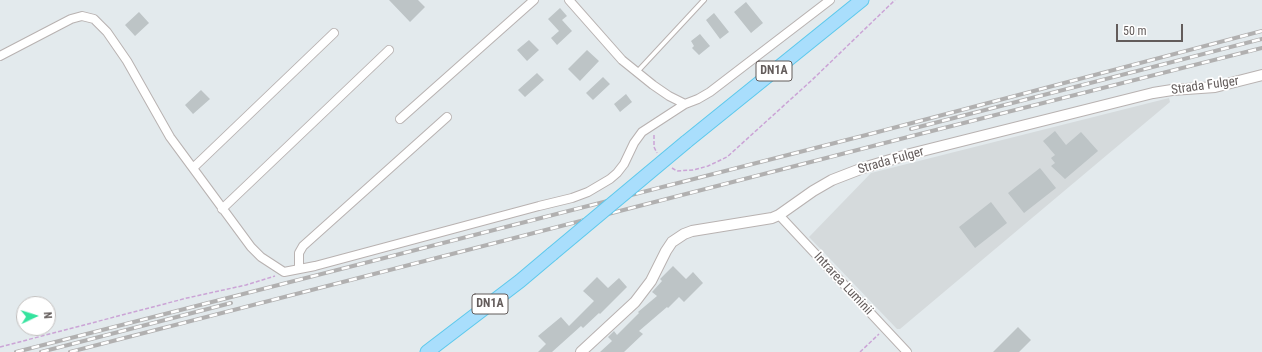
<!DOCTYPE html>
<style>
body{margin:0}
#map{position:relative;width:1262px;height:352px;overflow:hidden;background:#e3eaed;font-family:"Roboto Condensed",sans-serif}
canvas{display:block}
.north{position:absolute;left:16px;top:296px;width:40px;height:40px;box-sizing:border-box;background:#fff;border:1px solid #c1bebd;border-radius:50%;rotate:86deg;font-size:11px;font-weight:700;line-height:16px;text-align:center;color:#635c5b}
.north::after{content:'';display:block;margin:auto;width:14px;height:18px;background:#34e39e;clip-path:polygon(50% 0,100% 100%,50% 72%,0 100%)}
.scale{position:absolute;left:1116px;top:24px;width:67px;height:18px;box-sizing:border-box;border:2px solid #635c5b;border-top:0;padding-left:5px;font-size:12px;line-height:14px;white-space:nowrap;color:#635c5b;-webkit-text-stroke:3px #fff;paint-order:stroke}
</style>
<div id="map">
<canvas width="1262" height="352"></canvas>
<div class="north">N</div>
<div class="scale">50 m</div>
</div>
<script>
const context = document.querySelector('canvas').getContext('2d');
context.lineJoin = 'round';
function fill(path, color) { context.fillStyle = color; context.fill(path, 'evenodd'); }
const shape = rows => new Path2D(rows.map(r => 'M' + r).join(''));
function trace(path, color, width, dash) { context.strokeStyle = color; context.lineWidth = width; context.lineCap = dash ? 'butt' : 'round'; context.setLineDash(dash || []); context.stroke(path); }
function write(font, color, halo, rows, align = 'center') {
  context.font = font + ' "Roboto Condensed",sans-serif'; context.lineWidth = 3.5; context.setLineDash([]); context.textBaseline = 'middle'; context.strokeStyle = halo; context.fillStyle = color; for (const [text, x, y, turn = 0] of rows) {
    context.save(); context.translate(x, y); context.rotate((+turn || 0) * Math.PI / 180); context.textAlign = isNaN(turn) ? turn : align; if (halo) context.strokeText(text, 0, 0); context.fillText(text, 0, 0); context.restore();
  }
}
fill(shape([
 [1169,98,1170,102,900,329,897,329,809,237,871,173]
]), '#d5dadc');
fill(shape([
 [389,0,418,0,425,7,410,22],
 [746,2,763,23,751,33,734,12],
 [560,8,567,16,562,20,572,31,557,45,551,38,559,31,548,19],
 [139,12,149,23,135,36,125,25],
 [714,13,729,32,720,39,706,20],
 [700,34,710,46,699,55,692,48,694,46,691,41],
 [529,40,539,50,527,61,517,50],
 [587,50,599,61,580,81,568,69],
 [537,73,544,80,525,97,518,90],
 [603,77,610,84,593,100,586,93],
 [201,90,210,99,193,114,185,105],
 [626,94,632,102,620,112,614,104],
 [1055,131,1066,145,1081,132,1098,151,1065,179,1051,166,1055,163,1051,158,1055,155,1043,141],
 [1040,168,1056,188,1024,213,1008,193],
 [991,202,1007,223,975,248,959,227],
 [673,266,686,279,693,272,703,283,684,302,679,297,668,308,667,307,639,331,643,334,624,352,600,352,612,341,608,337,614,331,617,335,639,313,638,312,657,296,652,292,662,281,660,279],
 [597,277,608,288,619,278,627,287,600,314,599,313,583,328,581,326,552,352,538,352,546,344,538,336,561,317,569,326,594,301,583,291],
 [1018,327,1031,340,1019,352,993,352]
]), '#bdc4c6');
const service = shape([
 [637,72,704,0]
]);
const minor = shape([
 [569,0,622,60,653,85,669,96,685,104],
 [0,56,71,19,82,16,94,19,107,32,127,61,170,137,251,247,261,257,284,272,315,266,539,206,572,198,588,192,610,179,617,173,624,164,634,143,642,132,685,104,698,99,710,92,830,0],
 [400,119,534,0],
 [193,168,334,33],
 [222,209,389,50],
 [779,215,907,352],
 [299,269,299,253,303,246,447,117]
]);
const tertiary = shape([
 [581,352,635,302,651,281,666,251,672,242,684,234,692,231,772,218,779,215,813,191,832,180,863,168,910,154,1153,93,1172,90,1215,87,1262,75]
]);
const primary = shape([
 [686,142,862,0],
 [427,352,520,281,552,254]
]);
trace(service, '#b8b2b1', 6);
trace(minor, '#b8b2b1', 10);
trace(tertiary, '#b8b2b1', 12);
trace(primary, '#5dc9ec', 15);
trace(shape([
 [654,135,654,147,657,153],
 [672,168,677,171,693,170,708,166,727,157,812,80,895,0],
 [0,347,187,298,246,285,275,276],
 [860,352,879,334]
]), '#cba4d6', 1.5, [4, 2]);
trace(service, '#fff', 4);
trace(minor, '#fff', 8);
trace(tertiary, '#fff', 10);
trace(primary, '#a9defc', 13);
const rail = shape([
 [911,129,1262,39],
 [16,352,874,133,1262,31],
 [41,352,231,303],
 [70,352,912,136,1262,48]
]);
trace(rail, '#b1b0b0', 4);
trace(rail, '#fff', 2.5, [8]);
const primaryBridge = shape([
 [552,254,686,142]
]);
trace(primaryBridge, '#5dc9ec', 15, []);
trace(primaryBridge, '#a9defc', 13);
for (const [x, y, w] of [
 [774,71,36],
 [490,304,36]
]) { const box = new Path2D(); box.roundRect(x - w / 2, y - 10, w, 20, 3); context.fillStyle = '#fff'; context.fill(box); trace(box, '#635c5b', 1); }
write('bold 12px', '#635c5b', null, [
 ["DN1A",774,71],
 ["DN1A",490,304]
]);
write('13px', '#635c5b', '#fff', [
 ["Strada Fulger",1205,86,-8],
 ["Strada Fulger",891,161,-16],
 ["Intrarea Luminii",843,284,47]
]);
</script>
